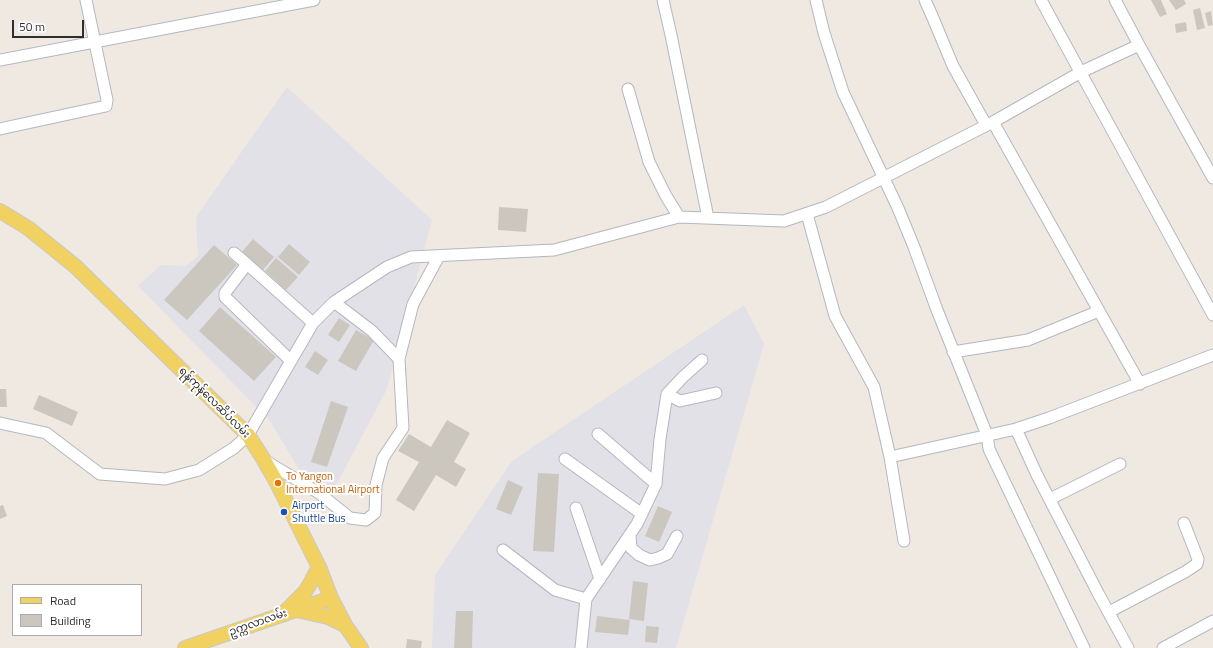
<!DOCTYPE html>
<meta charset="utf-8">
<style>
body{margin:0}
#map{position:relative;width:1213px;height:648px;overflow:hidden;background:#efe9e1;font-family:"Titillium Web",sans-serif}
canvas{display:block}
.legend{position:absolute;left:12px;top:584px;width:130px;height:52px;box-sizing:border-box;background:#fff;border:1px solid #ababab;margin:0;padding:5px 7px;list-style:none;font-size:12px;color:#2e2e2e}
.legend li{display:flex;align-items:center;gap:8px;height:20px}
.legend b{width:20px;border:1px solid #ababab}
.scale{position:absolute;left:12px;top:20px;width:72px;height:18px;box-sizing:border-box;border:2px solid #2e2e2e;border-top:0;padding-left:5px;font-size:12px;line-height:14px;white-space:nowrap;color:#2e2e2e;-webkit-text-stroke:3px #fff;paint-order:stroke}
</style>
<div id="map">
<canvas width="1213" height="648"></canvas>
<ul class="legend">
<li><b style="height:5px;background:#f2d163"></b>Road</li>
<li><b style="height:11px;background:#cbc7bf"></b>Building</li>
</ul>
<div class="scale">50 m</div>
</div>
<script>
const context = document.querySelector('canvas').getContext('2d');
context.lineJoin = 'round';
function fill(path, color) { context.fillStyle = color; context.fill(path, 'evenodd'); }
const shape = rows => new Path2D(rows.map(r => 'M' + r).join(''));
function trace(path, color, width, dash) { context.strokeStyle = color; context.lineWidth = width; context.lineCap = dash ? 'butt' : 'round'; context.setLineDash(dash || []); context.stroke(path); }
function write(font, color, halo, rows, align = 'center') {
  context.font = font + ' "Titillium Web","Noto Sans Myanmar",sans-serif'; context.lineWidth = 4; context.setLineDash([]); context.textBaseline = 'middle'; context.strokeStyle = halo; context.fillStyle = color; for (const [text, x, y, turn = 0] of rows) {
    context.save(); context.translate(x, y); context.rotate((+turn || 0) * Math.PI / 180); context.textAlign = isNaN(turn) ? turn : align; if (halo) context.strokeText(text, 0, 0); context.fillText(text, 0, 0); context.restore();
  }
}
fill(shape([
 [287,87,432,220,387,389,323,510,270,421,138,286,161,265,186,266,198,256,196,217],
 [744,305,764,344,676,648,432,648,435,575,512,461]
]), '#e3e1e8');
fill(shape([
 [1151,0,1161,0,1167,14,1160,17],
 [1169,0,1184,0,1186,4,1176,10],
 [1200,8,1205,28,1197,30,1193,10],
 [1211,11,1213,25,1208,26,1205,13],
 [1186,22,1187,31,1176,33,1175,24],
 [499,207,528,209,526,232,498,230],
 [253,239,274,257,262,271,241,253],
 [289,244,310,262,299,275,278,257],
 [214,245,237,265,187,320,164,300],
 [276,258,298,277,286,290,265,271],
 [220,307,276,357,254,381,199,331],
 [339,318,350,325,339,342,328,335],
 [356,330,374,340,356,371,338,361],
 [315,351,328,360,318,375,305,367],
 [0,389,6,389,7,407,0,407],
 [39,395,78,412,72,426,33,409],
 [331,401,348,407,327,467,311,462],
 [447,420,470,433,454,462,466,469,456,487,436,475,414,511,396,500,419,462,398,451,409,434,431,447],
 [538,473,559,474,554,552,533,551],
 [508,480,523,487,511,515,496,509],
 [3,505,7,516,0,519,0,506],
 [658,506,672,512,659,542,645,536],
 [633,581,648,583,644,621,629,619],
 [456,611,473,611,472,648,454,648],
 [597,616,630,620,628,635,595,632],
 [646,626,659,627,657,643,645,642],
 [407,639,422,641,421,648,406,648]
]), '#cbc7bf');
const minor = shape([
 [663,0,671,35,708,218],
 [816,0,824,33,843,92,898,208,914,247,937,310,987,435,989,449,1084,648],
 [925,0,933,18,953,66,986,125],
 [1041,0,1213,315],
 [1115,0,1139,45,1213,178],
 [0,60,314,0],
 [628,89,649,162,666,196,679,217],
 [993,122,1140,384],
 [0,129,106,106,107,100,86,0],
 [807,214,835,316,874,387,890,457,904,541],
 [234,253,247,264],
 [334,302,372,331,399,359],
 [953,352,1028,340,1099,311],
 [290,360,225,297,225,293,247,264,313,323],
 [667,394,680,401,716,393],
 [0,423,46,433,100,474,165,479,199,470,234,448,248,435,313,323,334,302,387,267,411,257,554,250,679,217,784,221,826,207,993,122,1081,72,1139,45],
 [598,434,656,484],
 [890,457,1016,429],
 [565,459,642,514],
 [264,460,319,493,350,518,366,520,375,513,376,485,383,458,403,428,399,359,413,304,439,256],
 [1050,499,1120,464],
 [576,508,600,579],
 [630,536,631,548,639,555,650,560,658,558,667,554,677,536],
 [503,550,555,590,586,599],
 [1109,612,1185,572,1197,564,1198,559,1184,523],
 [581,648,586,599,637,524,656,484,660,439,667,394,683,377,702,360],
 [1128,648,1098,593,1037,475,1016,429,1049,418,1213,355],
 [1163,648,1213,621]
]);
const major = shape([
 [0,211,28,228,75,266,248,435,264,460,277,483,319,567,331,598,345,625,361,648],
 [297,610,328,617,345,625],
 [286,611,305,592,311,582,319,567],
 [185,648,331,598]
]);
trace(minor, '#b4b7c1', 13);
trace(major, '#c9c9c9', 16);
trace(minor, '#fff', 11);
trace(major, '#f2d163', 14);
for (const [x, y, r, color] of [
 [278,483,4,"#e8710a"],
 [284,512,4,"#1a4fb4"]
]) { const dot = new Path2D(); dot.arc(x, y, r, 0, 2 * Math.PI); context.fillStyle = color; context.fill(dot); trace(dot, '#fff', 1.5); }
write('11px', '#2e2e2e', '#fff', [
 ["ရန်ကုန်လေဆိပ်လမ်း",214,403,45],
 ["ဥက္ကလာလမ်း",258,623,-19]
]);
write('11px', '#c56008', '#fff', [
 ["To Yangon",286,477],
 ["International Airport",286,490]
], 'left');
write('11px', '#164399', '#fff', [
 ["Airport",292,506],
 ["Shuttle Bus",292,519]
], 'left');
</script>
